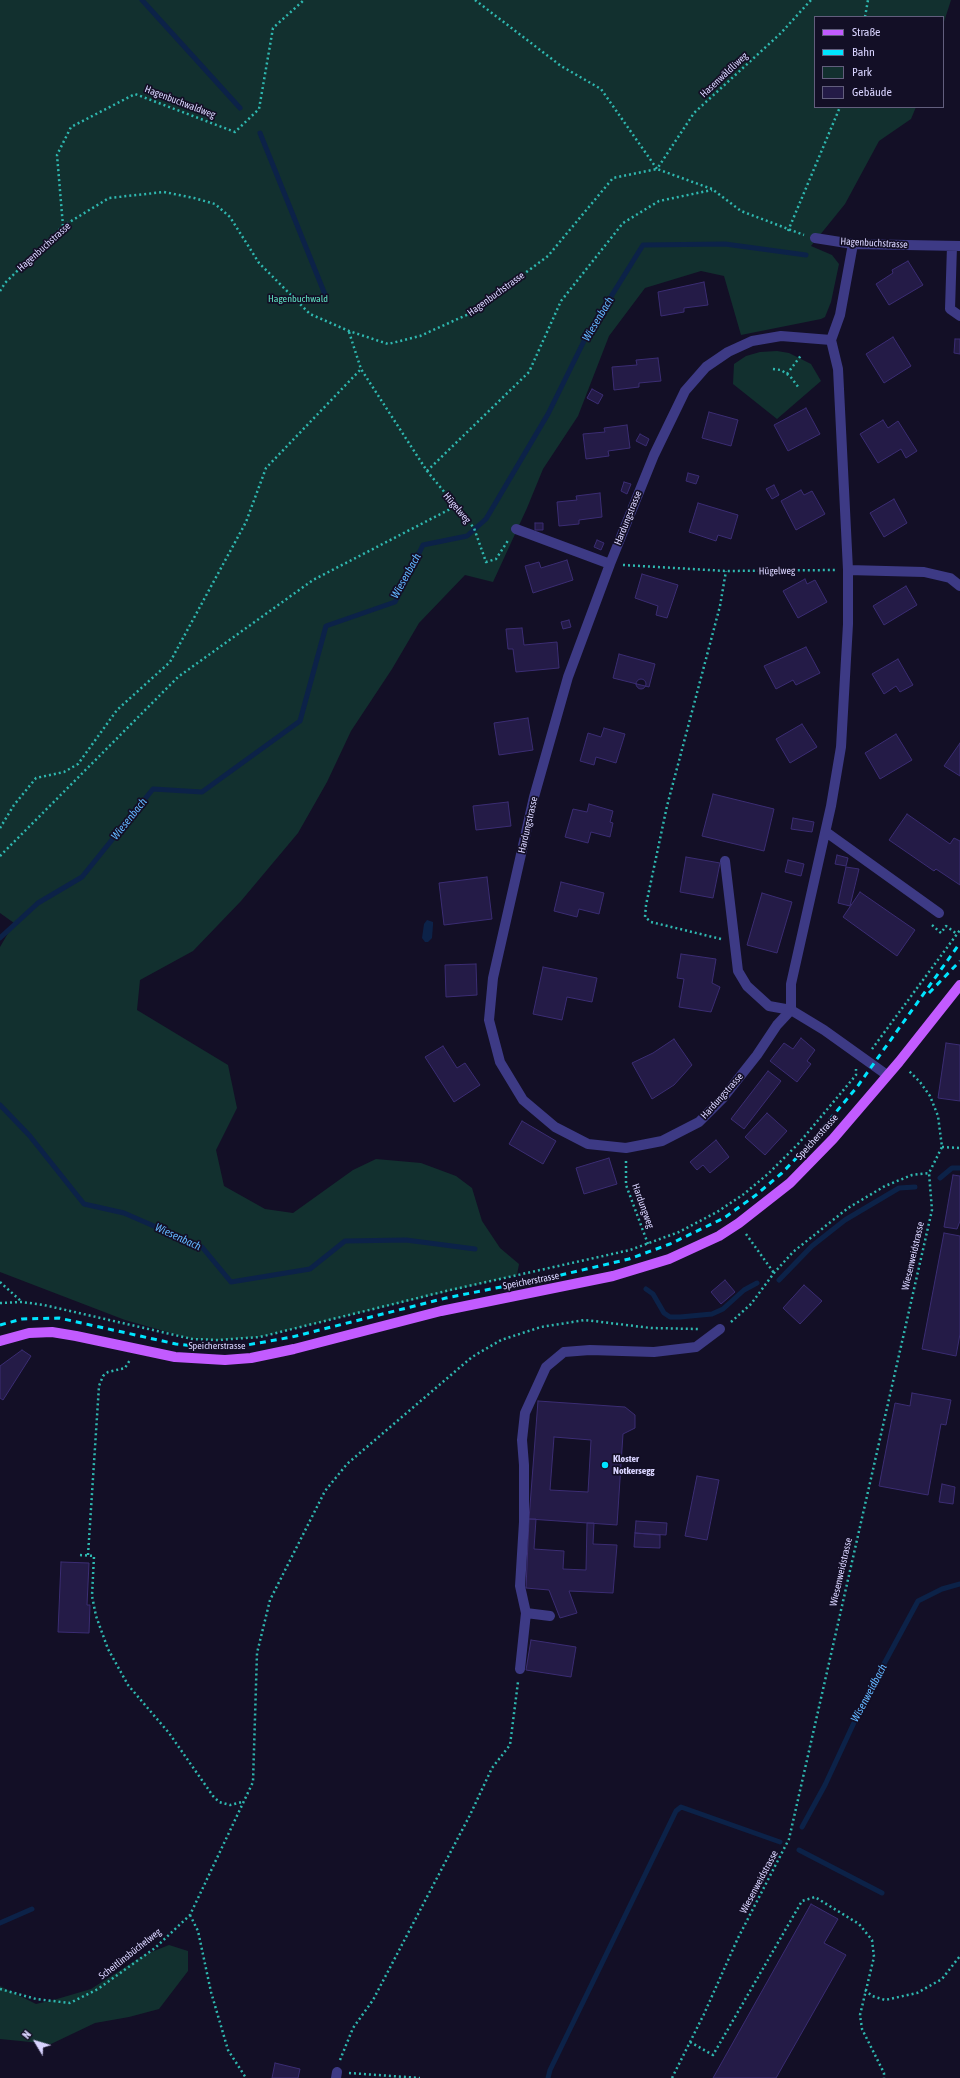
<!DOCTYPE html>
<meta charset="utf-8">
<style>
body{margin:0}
#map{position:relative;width:960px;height:2078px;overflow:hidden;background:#130f26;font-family:"Asap Condensed",sans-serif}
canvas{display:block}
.legend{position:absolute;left:814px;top:16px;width:130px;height:92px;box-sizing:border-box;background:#130f26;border:1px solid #625e7d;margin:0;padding:5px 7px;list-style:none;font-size:12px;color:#d9d4ff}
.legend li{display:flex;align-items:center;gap:8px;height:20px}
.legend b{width:20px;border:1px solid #625e7d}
.north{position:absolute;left:16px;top:2022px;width:40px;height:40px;-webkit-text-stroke:3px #130f26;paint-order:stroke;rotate:308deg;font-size:11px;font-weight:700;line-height:16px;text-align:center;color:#d9d4ff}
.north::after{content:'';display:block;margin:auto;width:14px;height:18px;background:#d9d4ff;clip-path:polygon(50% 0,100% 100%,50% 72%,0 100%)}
</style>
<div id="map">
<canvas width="960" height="2078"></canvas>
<ul class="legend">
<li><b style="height:5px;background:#c25bff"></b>Straße</li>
<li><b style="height:5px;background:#00e5ff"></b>Bahn</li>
<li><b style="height:11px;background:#12302f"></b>Park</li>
<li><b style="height:11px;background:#241b47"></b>Gebäude</li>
</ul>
<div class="north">N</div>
</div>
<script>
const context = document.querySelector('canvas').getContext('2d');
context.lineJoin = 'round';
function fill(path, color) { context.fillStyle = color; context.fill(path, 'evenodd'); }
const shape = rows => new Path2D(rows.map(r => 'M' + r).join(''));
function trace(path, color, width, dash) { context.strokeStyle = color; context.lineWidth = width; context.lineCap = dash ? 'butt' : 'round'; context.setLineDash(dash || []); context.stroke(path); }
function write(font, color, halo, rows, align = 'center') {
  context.font = font + ' "Asap Condensed",sans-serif'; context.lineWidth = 3.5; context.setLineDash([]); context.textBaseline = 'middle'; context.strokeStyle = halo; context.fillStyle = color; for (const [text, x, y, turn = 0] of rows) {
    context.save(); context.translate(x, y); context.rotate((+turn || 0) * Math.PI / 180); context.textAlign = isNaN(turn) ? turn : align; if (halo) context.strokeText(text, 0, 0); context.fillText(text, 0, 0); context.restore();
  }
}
fill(shape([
 [0,0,951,0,943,25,943,17,815,17,815,107,916,107,911,119,879,141,845,204,811,246,832,255,839,264,831,302,825,317,821,319,741,335,724,276,701,271,645,288,609,336,578,416,543,469,527,508,493,582,465,575,419,623,392,669,351,731,327,782,298,833,241,901,193,951,140,980,137,1010,228,1065,237,1108,216,1150,224,1186,265,1209,293,1213,353,1170,376,1159,421,1163,456,1176,472,1188,482,1221,500,1248,519,1264,517,1275,260,1337,218,1340,192,1339,125,1320,0,1272,0,947,14,923,0,913],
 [777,351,789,353,811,364,821,381,777,419,733,384,734,364,746,356,760,352],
 [169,1945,188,1951,188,1971,159,2009,129,2017,95,2023,51,2044,0,2039,0,1986,36,2004,57,1999,91,1989,144,1955]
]), '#12302f');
fill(shape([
 [427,920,433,922,433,925,432,938,428,942,425,942,422,938,424,924]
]), '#0c2248');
trace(shape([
 [142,0,240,108],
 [260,133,326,297],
 [0,938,38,903,82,877,153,789,202,792,300,721,326,626,395,602,423,545,467,536,486,519,548,414,586,337,643,245,725,244,806,255],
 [0,1105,29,1135,84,1204,124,1213,202,1247,231,1282,310,1269,345,1241,406,1240,475,1249],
 [940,1178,952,1168,960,1168],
 [779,1280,812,1246,845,1220,899,1188,915,1187],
 [646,1289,653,1294,664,1313,670,1317,680,1317,712,1314,723,1309,744,1290,757,1283],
 [802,1827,825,1785,865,1699,918,1601,942,1589,960,1584],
 [799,1850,882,1893],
 [0,1923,32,1909],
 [548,2078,550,2070,676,1811,681,1807,780,1842]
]), '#0c2248', 5);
const building = shape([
 [908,261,923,285,889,305,876,284,893,273,892,270,908,261],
 [704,282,708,305,684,308,684,312,661,316,658,292,704,282],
 [893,337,911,366,884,383,866,354,893,337],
 [955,339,960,339,960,354,954,353,955,339],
 [658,358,661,381,639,383,639,387,614,390,612,367,637,365,636,360,658,358],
 [592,389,603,395,598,404,587,398,592,389],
 [806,408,820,434,788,451,774,425,806,408],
 [709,412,738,420,731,446,702,438,709,412],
 [883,420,888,428,898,421,917,451,906,458,901,449,878,463,860,434,883,420],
 [627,425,630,448,608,451,609,456,586,459,583,434,605,432,604,428,627,425],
 [640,434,649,439,646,446,636,441,640,434],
 [688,473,699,476,696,484,686,481,688,473],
 [624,482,631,484,627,494,621,491,624,482],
 [774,485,779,495,772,499,766,489,774,485],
 [801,490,804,495,812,491,825,514,796,530,781,501,801,490],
 [600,493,602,517,579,520,579,524,559,526,557,502,577,500,576,496,600,493],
 [894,499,907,523,884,537,870,513,894,499],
 [698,503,738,515,731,539,718,535,716,541,689,532,698,503],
 [535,523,543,523,543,530,535,530,535,523],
 [597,540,604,543,601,550,594,547,597,540],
 [567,560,573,580,533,593,525,566,539,562,541,568,567,560],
 [642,574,678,585,667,618,656,615,658,606,635,598,642,574],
 [805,579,807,584,815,580,827,602,798,618,783,591,805,579],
 [906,586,917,605,884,625,873,606,906,586],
 [569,620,571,627,563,629,561,622,569,620],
 [522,628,524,645,557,642,559,668,516,672,513,649,508,649,506,629,522,628],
 [806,647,820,673,796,685,793,680,776,689,764,666,806,647],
 [619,654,655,664,649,687,613,678,619,654],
 [898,659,913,685,900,692,896,686,884,694,872,674,898,659],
 '636 684a5 5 0 1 1 10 0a5 5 0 1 1-10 0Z',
 [528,718,533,750,499,755,494,723,528,718],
 [802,724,817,747,790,763,776,739,802,724],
 [604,728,625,734,616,763,596,757,594,765,580,761,588,733,601,737,604,728],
 [896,734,912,760,880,779,865,753,896,734],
 [960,743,960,776,944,766,960,743],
 [713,794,774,809,764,851,702,836,713,794],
 [508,802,511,826,476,830,473,806,508,802],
 [589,804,613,811,610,822,613,823,610,837,591,832,588,843,565,837,573,809,587,812,589,804],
 [907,814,950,844,954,838,960,841,960,885,936,869,934,871,889,840,907,814],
 [793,818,814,822,812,832,791,829,793,818],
 [837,855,848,858,846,866,835,864,837,855],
 [686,857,720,863,713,898,680,892,686,857],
 [788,860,804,864,801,876,785,872,788,860],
 [846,867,859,869,850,906,838,903,846,867],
 [487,877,492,919,444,925,439,883,487,877],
 [561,882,604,893,599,914,579,909,577,917,554,911,561,882],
 [860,892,915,930,897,956,843,917,860,892],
 [762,893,792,902,777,953,747,945,762,893],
 [681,954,716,959,712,983,720,987,711,1012,679,1007,684,979,677,978,681,954],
 [476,964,477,995,446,997,445,965,476,964],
 [543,967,597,978,592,1002,567,997,562,1020,533,1014,543,967],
 [801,1038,815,1050,807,1061,811,1064,797,1082,770,1061,784,1043,793,1049,801,1038],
 [674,1039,692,1065,674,1085,652,1099,632,1063,653,1053,674,1039],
 [946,1043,960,1045,960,1101,938,1098,946,1043],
 [443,1046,457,1068,465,1063,480,1085,454,1102,425,1057,443,1046],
 [768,1071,781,1081,744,1129,731,1119,768,1071],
 [767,1113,787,1131,765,1155,745,1137,767,1113],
 [522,1121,556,1141,543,1164,509,1144,522,1121],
 [716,1140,729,1157,710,1173,703,1165,697,1170,690,1162,716,1140],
 [609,1158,617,1184,584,1194,576,1168,609,1158],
 [953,1175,960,1176,960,1221,957,1229,944,1227,953,1175],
 [944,1233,960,1236,960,1334,956,1356,922,1349,944,1233],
 [725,1280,735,1292,721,1304,711,1292,725,1280],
 [804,1285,822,1301,800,1324,783,1308,804,1285],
 [22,1350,31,1356,3,1400,0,1398,0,1366,22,1350],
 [912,1393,951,1400,946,1425,941,1424,928,1495,879,1486,895,1403,910,1406,912,1393],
 [538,1401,625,1407,635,1415,635,1428,623,1434,617,1525,529,1519,538,1401],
 [554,1437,591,1440,588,1492,550,1490,554,1437],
 [697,1476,719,1480,707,1540,685,1536,697,1476],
 [942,1484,955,1487,953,1504,939,1502,942,1484],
 [529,1519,536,1519,534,1549,564,1551,563,1569,586,1570,587,1523,594,1523,593,1544,617,1545,613,1593,569,1591,577,1613,560,1618,549,1590,526,1588,529,1519],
 [636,1521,667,1523,666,1535,635,1533,636,1521],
 [635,1533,660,1535,660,1548,634,1547,635,1533],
 [61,1562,89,1563,87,1605,90,1605,89,1633,58,1632,61,1562],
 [531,1640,576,1647,571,1677,526,1670,531,1640],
 [811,1904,838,1919,824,1943,846,1955,776,2078,713,2078,811,1904],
 [275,2063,300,2069,298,2078,272,2078,275,2063]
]);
fill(building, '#241b47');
trace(building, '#3b2d73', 1);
trace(shape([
 [475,0,561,66,601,89,657,169,694,113,781,33,811,0],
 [865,17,868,0],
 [63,226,57,155,71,127,135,94,235,132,259,109,273,28,304,0],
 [788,231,840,107],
 [0,291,5,283,63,226,109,198,164,192,194,198,215,204,230,217,259,263,310,314,349,331,388,344,420,336,471,313,548,256,613,178,657,169,712,189,741,211,804,235],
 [349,332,361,369,427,471,474,528,486,562,496,559,509,539],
 [773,369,781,370,790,376,799,388],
 [787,374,802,354],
 [427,471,529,372,561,301,623,223,659,201,712,190],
 [623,565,726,571,836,570],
 [0,828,14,805,36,778,64,772,78,764,117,710,170,662,246,522,266,468,361,369],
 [0,856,178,677,313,580,456,506],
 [932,925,941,933,946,926,957,934],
 [721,939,651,922,645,917,646,905,667,806,720,606,726,571],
 [872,1049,960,930],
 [942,1147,960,1148],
 [626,1161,626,1185,648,1244],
 [746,1234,774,1273],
 [0,1282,22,1302],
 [0,1303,22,1302,44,1305,192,1339,218,1340,260,1337,446,1291,630,1250,679,1232,717,1212,744,1194,769,1173,799,1143,856,1075,856,1069],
 [731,1322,751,1304,774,1273,793,1252,848,1208,885,1186,912,1175,929,1173],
 [80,1555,94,1556,92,1596,96,1616,108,1649,128,1685,169,1733,213,1796,219,1802,230,1805,242,1802],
 [88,1555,99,1386,103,1376,108,1372,125,1368,130,1360],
 [190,1915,198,1931,211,1992,228,2050,246,2078],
 [0,1989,36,1999,70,2003,98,1989,155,1948,190,1915,253,1782,257,1653,270,1600,325,1491,347,1464,472,1357,501,1340,541,1327,585,1320,651,1328,698,1329],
 [865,1990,872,1996,885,2000,917,1993,942,1979,960,1956],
 [690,2042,713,2055,802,1901,815,1897,859,1924,872,1940,874,1957,860,2015,862,2029,884,2073,884,2078],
 [340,2060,353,2028,373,2000,470,1815,492,1768,510,1745,518,1682],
 [349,2073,420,2078],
 [672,2078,704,2014,738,1938,789,1839,932,1210,929,1173,942,1147,938,1116,930,1096,920,1082,909,1071]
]), '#2fb8b0', 2.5, [2, 3]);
trace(shape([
 [815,238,853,244,960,246],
 [853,244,840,315,831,340,838,369,848,570,848,624,841,747,831,806,791,984,791,1010,824,1030,887,1075],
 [952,246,950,309,960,316],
 [516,529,610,564],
 [848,570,924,572,950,578,960,586],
 [826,832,939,913],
 [725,861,738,971,747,986,769,1006,791,1010],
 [791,1010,777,1025,757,1055,723,1098,699,1122,662,1141,626,1148,588,1144,555,1127,523,1100,500,1062,489,1020,493,978,534,797,568,677,610,564,654,455,685,391,706,367,728,352,752,341,781,336,831,340],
 [526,1613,550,1616],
 [520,1669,526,1613,520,1586,524,1522,524,1465,522,1440,525,1413,546,1367,564,1352,590,1350,654,1352,696,1347,720,1329],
 [336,2078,337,2072]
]), '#3d3a85', 10);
trace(shape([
 [0,1341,29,1333,52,1332,76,1336,175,1357,225,1360,251,1358,294,1349,441,1311,613,1276,669,1259,719,1236,739,1223,790,1183,833,1139,899,1062,960,985]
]), '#c25bff', 10);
trace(shape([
 [929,993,960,961],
 [0,1325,22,1319,59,1318,176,1344,203,1347,247,1345,292,1337,446,1298,561,1275,629,1259,670,1244,724,1218,756,1195,782,1173,806,1148,857,1087,960,943]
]), '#00e5ff', 3, [6, 5]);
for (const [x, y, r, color] of [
 [605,1465,4,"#00e5ff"]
]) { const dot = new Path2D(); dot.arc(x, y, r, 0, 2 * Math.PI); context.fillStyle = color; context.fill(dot); trace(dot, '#130f26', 1.5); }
write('10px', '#d9d4ff', '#130f26', [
 ["Hasenwäldliweg",724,75,-43],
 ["Hagenbuchwaldweg",180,102,21],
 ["Hagenbuchstrasse",874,243,3],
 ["Hagenbuchstrasse",44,247,-42],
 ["Hagenbuchstrasse",496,294,-36],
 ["Hügelweg",457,508,50],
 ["Hardungstrasse",628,518,-68],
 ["Hügelweg",777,571,-1],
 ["Hardungstrasse",528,825,-77],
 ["Hardungstrasse",722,1096,-48],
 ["Speicherstrasse",817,1137,-48],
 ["Hardungweg",643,1206,70],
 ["Wiesenweidstrasse",913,1256,-77],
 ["Speicherstrasse",531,1281,-11],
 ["Speicherstrasse",217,1346],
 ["Wiesenweidstrasse",841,1572,-77],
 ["Wiesenweidstrasse",759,1882,-62],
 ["Scheitlinsbüchelweg",130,1954,-38]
]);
write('10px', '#5fe0c0', '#130f26', [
 ["Hagenbuchwald",298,299]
]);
write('bold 10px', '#d9d4ff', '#130f26', [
 ["Kloster",613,1459],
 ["Notkersegg",613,1471]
], 'left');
write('italic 11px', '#62b6ff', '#130f26', [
 ["Wiesenbach",598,319,-59],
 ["Wiesenbach",406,576,-61],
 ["Wiesenbach",129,819,-51],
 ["Wiesenbach",178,1237,25],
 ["Wisenweidbach",869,1693,-62]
]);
</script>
